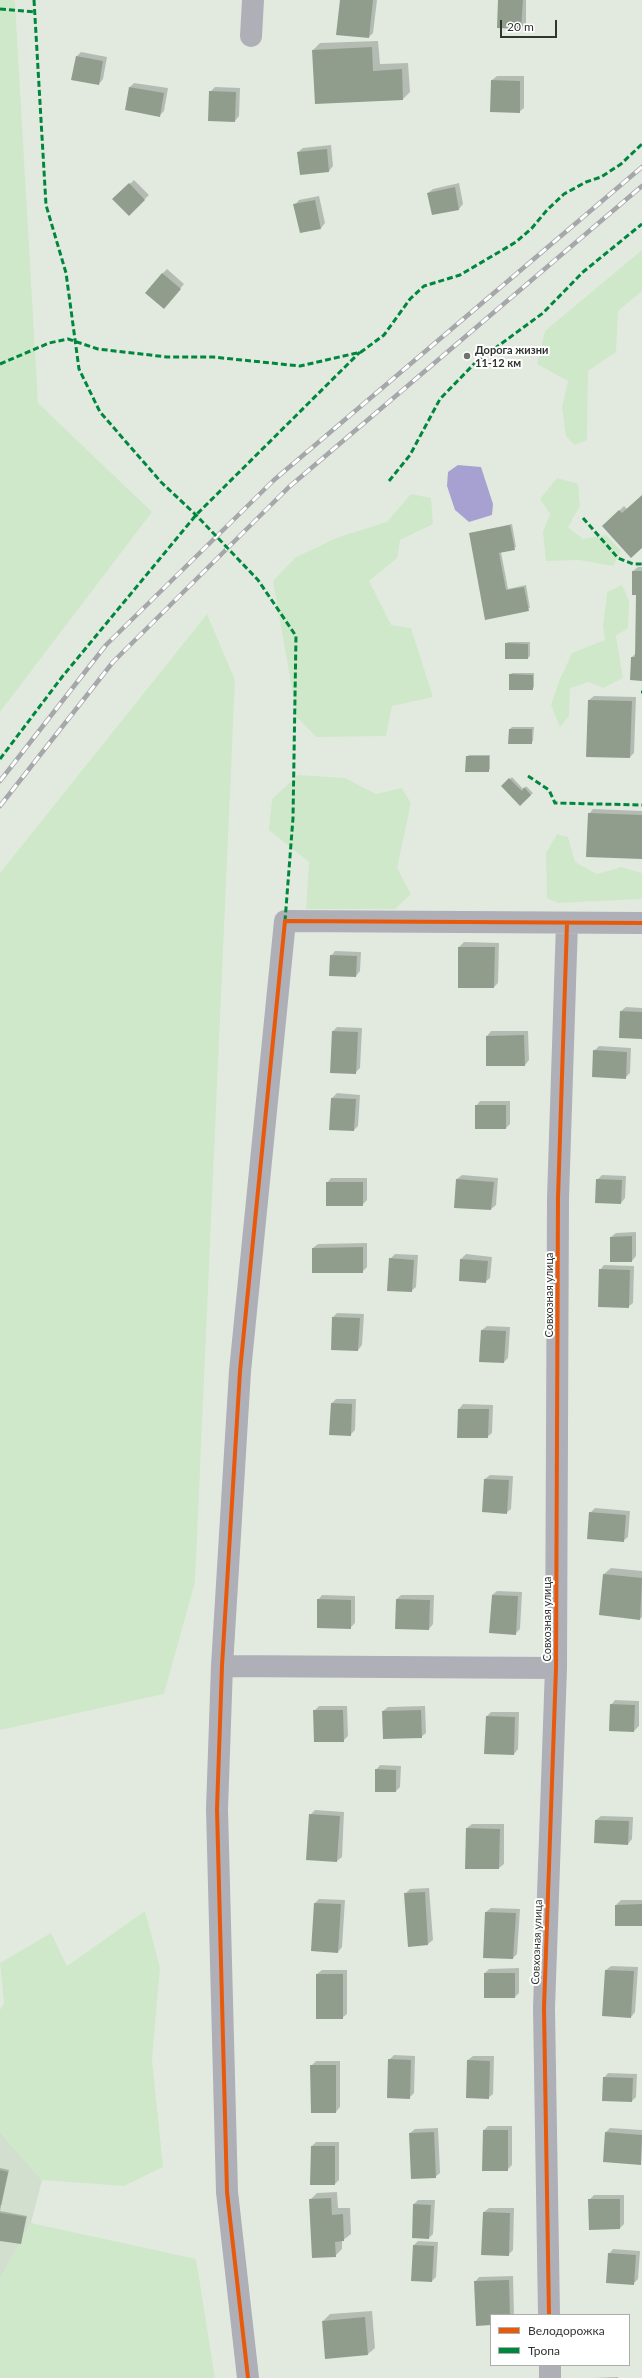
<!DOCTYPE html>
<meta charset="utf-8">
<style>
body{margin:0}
#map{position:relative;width:642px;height:2378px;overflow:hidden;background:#e2eae0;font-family:Lato,sans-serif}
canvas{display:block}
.legend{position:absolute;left:490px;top:2314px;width:140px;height:52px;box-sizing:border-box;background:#fff;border:1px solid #acaeac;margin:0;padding:5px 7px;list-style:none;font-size:12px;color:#30352f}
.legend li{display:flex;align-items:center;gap:8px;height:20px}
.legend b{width:20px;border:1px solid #acaeac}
.scale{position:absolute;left:500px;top:20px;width:57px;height:18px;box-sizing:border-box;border:2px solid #30352f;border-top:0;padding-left:5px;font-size:12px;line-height:14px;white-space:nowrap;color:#30352f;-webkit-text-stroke:3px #fff;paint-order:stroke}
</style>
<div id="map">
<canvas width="642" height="2378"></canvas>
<ul class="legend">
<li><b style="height:5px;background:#e8590c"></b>Велодорожка</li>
<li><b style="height:5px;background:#00873e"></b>Тропа</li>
</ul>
<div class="scale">20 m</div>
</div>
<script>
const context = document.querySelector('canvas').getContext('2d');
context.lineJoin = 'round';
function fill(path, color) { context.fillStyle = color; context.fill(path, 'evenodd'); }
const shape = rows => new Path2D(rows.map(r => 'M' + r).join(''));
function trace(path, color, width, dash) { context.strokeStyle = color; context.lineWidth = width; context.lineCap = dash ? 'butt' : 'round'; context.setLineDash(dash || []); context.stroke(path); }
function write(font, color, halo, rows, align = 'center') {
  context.font = font + ' Lato,sans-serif'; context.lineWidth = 4; context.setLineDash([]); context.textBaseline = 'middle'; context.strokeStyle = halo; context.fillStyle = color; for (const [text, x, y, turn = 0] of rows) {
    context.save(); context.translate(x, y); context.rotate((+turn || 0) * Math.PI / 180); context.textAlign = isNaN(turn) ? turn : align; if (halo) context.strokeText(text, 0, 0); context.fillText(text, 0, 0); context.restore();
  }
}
fill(shape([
 [0,2132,42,2180,31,2223,0,2279]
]), '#d2dfce');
fill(shape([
 [0,0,13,0,15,2,38,403,152,512,0,712],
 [642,250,642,291,618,311,616,352,588,371,587,440,575,445,566,436,562,407,568,381,537,364,545,331],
 [557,478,578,484,580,506,568,527,583,539,606,535,621,551,613,566,579,560,546,561,543,532,550,514,540,499],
 [411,494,431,498,433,524,400,540,397,558,369,581,391,625,411,628,433,697,392,706,386,736,316,737,297,717,273,581,296,557,339,537,387,522],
 [622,585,629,601,628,628,616,636,623,678,603,688,589,682,570,688,569,716,560,727,551,705,560,679,572,653,605,640,603,626,607,592],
 [207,614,235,680,195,1582,164,1694,0,1730,0,873],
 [298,775,345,778,376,794,402,788,411,803,397,868,411,894,395,909,306,909,309,862,269,830,272,799],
 [557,834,568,837,575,862,597,874,621,867,642,873,642,899,558,903,547,898,546,853],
 [145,1911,160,1968,152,2060,163,2167,124,2186,42,2180,0,2132,0,2010,4,2003,0,1963,51,1933,67,1966],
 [31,2223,196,2259,215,2378,0,2378,0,2279]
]), '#cfe8c9');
fill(shape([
 [458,465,481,467,493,504,492,515,469,522,455,510,447,486,448,472]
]), '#a7a1d1');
fill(shape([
 [341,0,377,0,373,33,369,37],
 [499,0,526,0,526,23,521,28],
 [378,41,380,64,408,63,410,92,403,99,313,50,320,43],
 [81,52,107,57,103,79,99,84,76,57],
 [497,76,524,76,524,108,519,112,492,80],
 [134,83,168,88,164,111,159,116,130,87],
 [215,87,240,88,239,116,235,121,210,92],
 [331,145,333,166,329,171,301,174,298,152,303,148],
 [134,180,149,195,129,215,114,199],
 [459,183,463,204,459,209,428,193,433,189],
 [319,196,325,223,321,228,295,205,299,200],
 [167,269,184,284,168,303,162,274],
 [642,496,642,546,604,526,624,506,627,509],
 [512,524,516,547,501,552,508,589,526,585,530,608,486,618,470,533],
 [638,567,642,567,642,680,631,658,636,653,637,594,633,571],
 [508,642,530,642,530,656,528,658,506,644],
 [512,673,534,673,534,687,532,689,510,675],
 [594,696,636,697,634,753,630,757,589,700],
 [512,727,534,727,533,741,531,743,510,729],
 [469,755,490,755,490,769,488,771,467,757],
 [512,777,524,790,526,786,533,793,520,805,503,786],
 [593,809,642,811,642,858,589,814],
 [464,942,499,943,498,983,494,987,459,987,459,947],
 [335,951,361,952,360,971,356,976,331,956],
 [626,1007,642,1008,642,1038,621,1011],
 [337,1027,362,1028,360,1068,355,1073,333,1031],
 [491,1031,528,1031,529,1060,525,1065,487,1036],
 [599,1046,631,1048,630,1073,625,1078,594,1051],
 [337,1093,360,1095,358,1126,354,1130,330,1129,332,1098],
 [480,1101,510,1101,510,1124,506,1128,476,1106],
 [462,1175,498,1178,496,1205,491,1209,457,1179],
 [602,1175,626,1176,625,1198,621,1203,597,1180],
 [331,1178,367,1178,367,1200,362,1205,327,1183],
 [636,1232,636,1256,632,1261,611,1237,616,1233],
 [367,1243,367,1267,362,1272,313,1248,318,1244],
 [395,1254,418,1255,416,1287,411,1291,390,1259],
 [466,1254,492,1257,490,1278,485,1282,460,1280,461,1259],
 [604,1265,634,1266,633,1303,628,1307,600,1270],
 [337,1313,364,1314,362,1345,358,1350,333,1317],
 [487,1326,510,1327,508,1358,504,1362,482,1330],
 [336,1399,356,1399,355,1430,350,1435,332,1403],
 [463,1404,493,1405,492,1433,487,1437,458,1437,459,1409],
 [490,1475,513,1476,511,1509,506,1513,485,1479],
 [595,1508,630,1511,628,1537,623,1541,590,1513],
 [611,1568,642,1571,642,1617,640,1619,604,1574],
 [497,1591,522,1592,520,1629,515,1634,492,1595],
 [322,1595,355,1596,355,1623,351,1627,318,1600],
 [401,1595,434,1595,433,1624,429,1629,397,1599],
 [615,1700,639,1701,639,1726,634,1731,611,1705],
 [319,1706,347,1706,348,1736,343,1741,314,1711],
 [425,1706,426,1733,421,1737,383,1711,388,1707],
 [491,1712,519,1712,518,1749,514,1754,487,1716],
 [380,1765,401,1766,400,1787,396,1791,376,1770],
 [315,1810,344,1812,342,1857,337,1861,310,1815],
 [601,1816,633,1817,632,1839,628,1844,596,1820],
 [472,1824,504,1824,504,1864,499,1868,466,1868,467,1828],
 [429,1888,433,1940,428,1944,409,1946,405,1894,410,1889],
 [319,1899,345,1900,342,1947,338,1952,315,1903],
 [621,1900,642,1900,642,1925,616,1925,616,1905],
 [491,1908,520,1909,517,1954,513,1958,486,1912],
 [611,1966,638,1967,635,2012,631,2017,606,1970],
 [519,1968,519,1993,515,1997,485,1973,489,1969],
 [322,1970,347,1970,347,2014,342,2018,317,1974],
 [394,2055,415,2056,414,2093,409,2098,389,2060],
 [473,2056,494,2056,493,2094,488,2098,468,2060],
 [316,2061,340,2061,340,2107,336,2112,311,2066],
 [608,2073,637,2074,636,2097,632,2101,604,2078],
 [488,2126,512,2126,512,2165,507,2170,484,2130],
 [438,2128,440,2173,435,2177,410,2133,415,2129],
 [610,2128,642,2130,641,2164,606,2132],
 [316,2142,339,2142,339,2180,335,2184,312,2146],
 [0,2168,9,2170,0,2211,27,2216,21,2243,0,2240],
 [337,2192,338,2208,350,2208,351,2234,342,2241,342,2249,335,2256,310,2200,317,2193],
 [594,2195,624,2195,624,2224,620,2228,589,2200],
 [418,2200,435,2200,433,2234,429,2238,414,2204],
 [489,2208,514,2208,513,2250,508,2255,484,2212],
 [418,2241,438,2242,436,2277,432,2281,414,2245],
 [613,2249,640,2251,638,2279,633,2284,609,2254],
 [513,2276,514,2315,491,2315,491,2324,475,2282,479,2277],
 [372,2311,375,2348,368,2354,323,2321,330,2314],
 [618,2377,618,2378,594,2378]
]), '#0003');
fill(shape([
 [340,0,373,0,369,38,336,35],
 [498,0,523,0,521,29,497,28],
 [372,47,373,71,402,69,403,100,315,104,312,50],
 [76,56,103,61,99,85,71,80],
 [491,80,520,81,520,113,490,112],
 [129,87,164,93,160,117,125,110],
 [209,91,236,92,235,122,208,121],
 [327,149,329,172,300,175,297,152],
 [129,183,145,200,129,216,112,199],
 [455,187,459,210,432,215,427,193],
 [315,200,321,229,300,233,293,204],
 [162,273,181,289,164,309,145,293],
 [642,495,642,548,631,558,602,526,619,510,622,513],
 [510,525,515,550,499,553,506,590,524,587,529,611,485,620,469,533],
 [632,571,642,571,642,681,630,680,631,657,635,657,636,595,632,595],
 [505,643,528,644,528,659,505,659],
 [509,674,533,675,533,690,509,690],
 [588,700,632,701,630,758,586,757],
 [509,729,532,729,532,744,508,744],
 [466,756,489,756,489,772,465,772],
 [509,778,522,791,524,787,531,795,520,806,501,786],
 [588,813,642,815,642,859,586,857],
 [458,947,495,947,494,988,458,988],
 [330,955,357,956,356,977,329,976],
 [620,1011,642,1012,642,1039,619,1038],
 [332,1031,358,1032,356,1074,330,1073],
 [524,1035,525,1066,486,1066,486,1036],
 [593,1050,627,1052,626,1079,592,1077],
 [331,1098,356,1099,354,1131,329,1130],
 [475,1105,506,1105,506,1129,475,1129],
 [456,1179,494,1182,491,1210,454,1208],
 [596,1179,622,1180,621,1204,595,1203],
 [326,1182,363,1182,363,1206,326,1206],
 [632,1236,632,1262,610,1262,610,1237],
 [363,1247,363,1273,312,1273,312,1248],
 [389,1258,414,1260,412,1292,387,1291],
 [460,1259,488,1261,486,1283,459,1281],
 [599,1269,630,1270,629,1308,598,1307],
 [332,1317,360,1318,358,1351,331,1350],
 [481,1330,506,1331,504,1363,479,1362],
 [331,1403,352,1404,351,1436,329,1435],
 [458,1409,489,1409,488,1438,457,1438],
 [484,1479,509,1480,507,1514,482,1512],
 [589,1512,626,1515,624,1542,587,1539],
 [603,1574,642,1578,640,1620,599,1615],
 [492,1595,518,1596,516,1635,489,1633],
 [317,1599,351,1600,351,1629,317,1628],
 [396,1599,430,1600,429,1630,395,1629],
 [610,1704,635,1705,634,1732,609,1731],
 [313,1710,343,1710,344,1742,314,1742],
 [421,1710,422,1738,383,1739,382,1711],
 [486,1716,515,1717,514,1755,484,1754],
 [375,1769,396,1770,396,1792,375,1792],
 [309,1814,340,1816,337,1862,306,1860],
 [595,1820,629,1821,628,1845,594,1843],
 [466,1828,500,1829,499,1869,465,1869],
 [425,1892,428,1945,408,1947,404,1893],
 [314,1903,341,1904,338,1953,311,1951],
 [642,1904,642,1926,615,1926,615,1905],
 [485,1912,516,1913,513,1959,483,1958],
 [605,1970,634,1971,631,2018,602,2016],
 [484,1973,515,1973,515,1998,484,1998],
 [316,1974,343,1974,343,2019,316,2019],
 [388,2059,411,2060,410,2099,387,2098],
 [467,2060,490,2061,489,2099,466,2098],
 [310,2065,336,2065,336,2113,311,2113],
 [603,2077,633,2078,632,2102,602,2101],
 [483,2130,508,2130,508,2171,482,2171],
 [434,2132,436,2178,411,2179,409,2133],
 [605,2132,642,2135,641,2165,603,2162],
 [311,2146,335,2146,335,2185,310,2185],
 [0,2170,8,2172,1,2205,0,2205],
 [331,2198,332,2215,343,2214,344,2241,335,2242,336,2257,312,2258,309,2199],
 [588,2199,620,2199,620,2229,589,2230],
 [413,2204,431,2205,429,2239,412,2238],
 [483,2212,510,2213,509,2256,481,2255],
 [0,2213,26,2217,21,2244,0,2241],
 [413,2245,434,2246,432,2282,411,2281],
 [608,2253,636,2255,634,2285,606,2283],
 [509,2280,510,2315,491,2315,491,2325,476,2326,474,2281],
 [365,2317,368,2355,325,2359,322,2321]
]), '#909d8c');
trace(shape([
 [251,36,253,0],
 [222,1666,556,1668],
 [549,2315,544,2008,556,1668,558,1198,567,923],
 [550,2365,550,2378],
 [248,2378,227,2192,217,1809,222,1666,240,1371,285,921,642,923]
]), '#afafb7', 22);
const rail = shape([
 [0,781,106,645,274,480,642,167],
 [0,806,113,662,289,487,642,186]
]);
trace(rail, '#a6a7aa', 4.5);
trace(rail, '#fff', 3, [9]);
trace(shape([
 [34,0,46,205,66,273,79,369,100,412,161,482,196,515,258,580,296,636,293,818,285,921],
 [0,9,35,12],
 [0,364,49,343,68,339,98,349,167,357,213,357,300,366,361,352,384,335,410,299,424,286,460,275,516,242,532,228,547,210,564,194,586,182,601,177,621,164,642,144],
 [389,481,410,455,440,399,475,363,543,313,583,272,642,224],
 [583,518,618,558,633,564,642,564],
 [641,692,642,692],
 [0,759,62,677,196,515,360,352],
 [528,776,549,790,555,803,642,805]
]), '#00873e', 3, [6, 3]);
trace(shape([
 [549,2315,544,2008,556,1668,558,1198,567,923],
 [248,2378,227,2192,217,1809,222,1666,240,1371,285,921,642,923]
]), '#e8590c', 4);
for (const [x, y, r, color] of [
 [467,356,4,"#6e746d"]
]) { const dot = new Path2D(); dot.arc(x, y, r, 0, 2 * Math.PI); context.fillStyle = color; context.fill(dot); trace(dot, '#fff', 1.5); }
write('bold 11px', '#30352f', '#fff', [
 ["Дорога жизни",475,350],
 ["11-12 км",475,363]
], 'left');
write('11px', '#30352f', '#fff', [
 ["Совхозная улица",549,1295,-90],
 ["Совхозная улица",547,1619,-90],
 ["Совхозная улица",537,1942,-88]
]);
</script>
